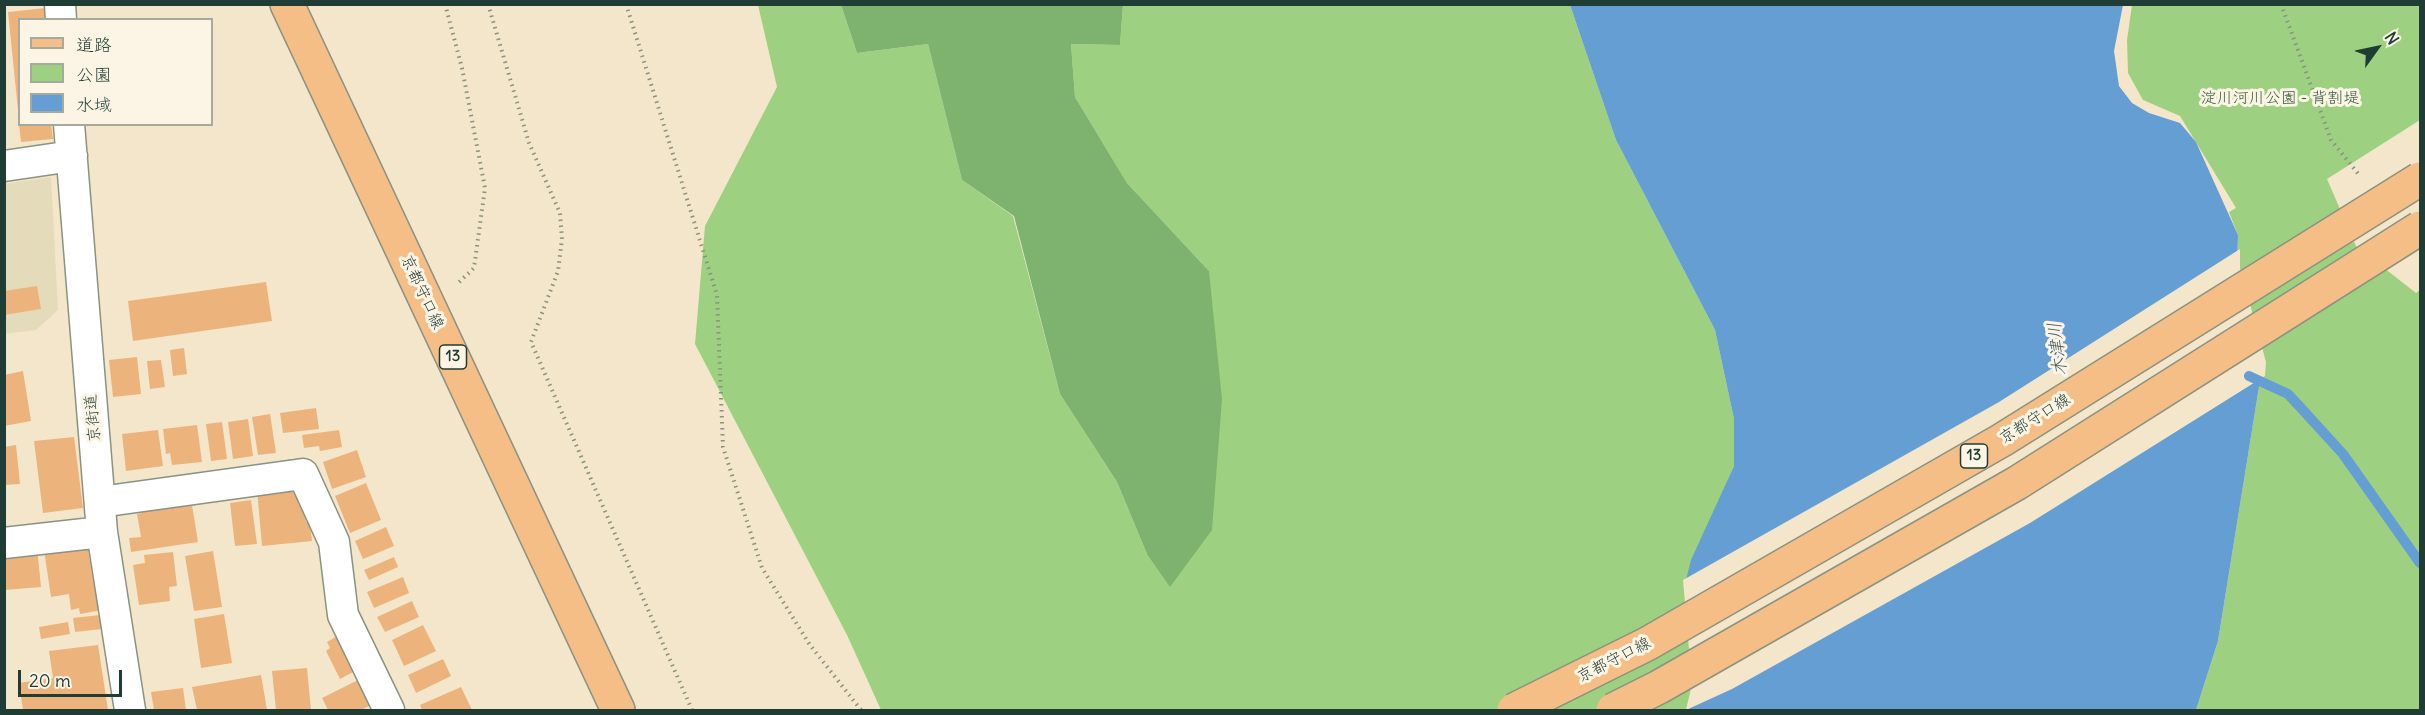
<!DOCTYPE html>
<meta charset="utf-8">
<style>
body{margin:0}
#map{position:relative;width:2425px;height:715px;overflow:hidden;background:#f4e6cb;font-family:Delius,"Klee One",sans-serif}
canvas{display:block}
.frame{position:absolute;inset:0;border:6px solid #1f3d34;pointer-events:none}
.legend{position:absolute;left:18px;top:18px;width:195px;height:108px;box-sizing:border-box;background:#fcf5e5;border:2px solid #a4ab9e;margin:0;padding:8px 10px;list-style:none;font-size:18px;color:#1f3d34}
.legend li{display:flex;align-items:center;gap:12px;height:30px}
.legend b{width:30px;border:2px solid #a4ab9e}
.north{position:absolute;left:2347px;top:18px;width:60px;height:60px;-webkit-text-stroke:4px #fcf5e5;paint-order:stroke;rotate:57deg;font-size:16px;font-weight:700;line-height:24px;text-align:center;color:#1f3d34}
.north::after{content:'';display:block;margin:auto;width:21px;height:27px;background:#1f3d34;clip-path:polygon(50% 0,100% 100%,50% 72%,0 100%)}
.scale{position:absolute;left:18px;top:670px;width:104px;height:27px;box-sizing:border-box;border:3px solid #1f3d34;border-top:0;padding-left:8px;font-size:18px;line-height:21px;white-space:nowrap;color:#1f3d34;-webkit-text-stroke:4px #fcf5e5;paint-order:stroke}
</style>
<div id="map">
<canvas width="2425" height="715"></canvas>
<div class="frame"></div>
<ul class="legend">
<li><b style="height:8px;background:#f6be87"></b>道路</li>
<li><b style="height:16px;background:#9dd181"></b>公園</li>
<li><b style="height:16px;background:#649ed3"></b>水域</li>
</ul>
<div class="north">N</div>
<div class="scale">20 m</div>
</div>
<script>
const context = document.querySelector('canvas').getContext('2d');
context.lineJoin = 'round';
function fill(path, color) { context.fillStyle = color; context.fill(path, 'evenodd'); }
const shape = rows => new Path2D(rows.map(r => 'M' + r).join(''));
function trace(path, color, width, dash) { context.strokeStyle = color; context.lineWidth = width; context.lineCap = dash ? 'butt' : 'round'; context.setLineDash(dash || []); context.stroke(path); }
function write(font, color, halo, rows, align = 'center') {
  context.font = font + ' Delius,"Klee One",sans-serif'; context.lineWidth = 6; context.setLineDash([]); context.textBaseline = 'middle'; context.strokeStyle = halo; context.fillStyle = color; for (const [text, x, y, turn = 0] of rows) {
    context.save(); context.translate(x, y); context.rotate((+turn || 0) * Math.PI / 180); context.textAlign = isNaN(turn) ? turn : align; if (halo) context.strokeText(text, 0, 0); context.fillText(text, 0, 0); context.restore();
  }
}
fill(shape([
 [51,177,58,310,36,330,5,334,4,184]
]), '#e4dbba');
fill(shape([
 [758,5,841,5,857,53,928,44,962,180,1013,216,1060,394,1117,482,1147,554,1209,271,1127,183,1075,97,1071,44,1120,45,1123,5,1570,5,1616,140,1715,330,1734,419,1734,466,1719,501,1695,684,1689,710,881,710,847,635,695,344,705,226,777,87],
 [2132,5,2420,5,2420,120,2327,179,2356,246,2416,293,2420,290,2420,710,2196,710,2218,641,2263,362,2237,269,2238,235,2229,212,2236,208,2180,116,2143,100,2128,73,2127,40]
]), '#9dd181');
fill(shape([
 [841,5,1123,5,1120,45,1071,44,1075,97,1127,183,1209,271,1222,399,1212,530,1170,587,1147,554,1117,482,1060,394,1014,216,962,180,928,44,857,53]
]), '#7eb36f');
fill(shape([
 [1570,5,2123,5,2114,51,2119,86,2132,103,2149,113,2180,123,2196,142,2238,235,2237,269,2263,362,2218,641,2196,710,1689,710,1695,684,1686,580,1691,560,1734,466,1734,419,1715,330,1616,140]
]), '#649ed3');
fill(shape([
 [2240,249,2240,268,2266,362,2265,376,2030,523,1732,689,1686,710,1692,684,1683,580,1999,402]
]), '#f4e6cb');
trace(shape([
 [2249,376,2288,394,2301,408,2343,454,2420,563]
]), '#649ed3', 10);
fill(shape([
 [46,8,47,20,20,20,18,110,8,12],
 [19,124,51,124,53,139,21,142],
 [266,282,272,321,133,341,128,301],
 [37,286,41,309,4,315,4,291],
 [184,348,187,374,173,376,170,350],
 [137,357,141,394,113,397,109,360],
 [161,360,165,387,150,389,147,361],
 [23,371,31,421,4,426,4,375],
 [316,408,319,429,283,433,280,413],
 [270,414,276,453,258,455,252,417],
 [248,419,253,456,233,459,228,422],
 [222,422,227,459,211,461,206,424],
 [197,425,202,462,172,465,170,453,166,454,163,429],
 [158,430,163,466,126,471,122,434],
 [339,430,342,447,320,451,319,446,304,448,302,435],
 [74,437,83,508,43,513,34,441],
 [16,445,20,484,4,485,4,447],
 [357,450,366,477,332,489,323,462],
 [366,483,381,520,350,533,335,496],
 [303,486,306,522,310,522,312,541,262,546,257,490],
 [191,499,198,542,131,552,129,538,141,537,137,514,142,513,141,507],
 [251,500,257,544,235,546,230,503],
 [386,527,394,546,363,559,355,541],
 [87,544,95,592,99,592,102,610,80,614,79,608,71,610,69,594,51,597,44,550],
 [37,547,41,587,4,590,4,550],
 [213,551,222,607,194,611,185,556],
 [173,552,177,586,169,587,170,601,139,605,133,565,145,563,144,555],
 [394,557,398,567,369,580,364,570],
 [403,577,409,593,374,608,367,592],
 [412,601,419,617,385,632,377,617],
 [224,614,232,663,201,668,194,619],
 [100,615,102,629,75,632,73,618],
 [68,622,70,634,41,639,39,627],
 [423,625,436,651,404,666,392,640],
 [339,635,357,670,340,679,326,651,330,648,327,642],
 [98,645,108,710,23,710,19,683,53,678,49,651],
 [443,659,451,676,416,693,408,675],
 [307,668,311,710,276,710,272,671],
 [261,675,267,710,197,710,192,687],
 [360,679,373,704,361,710,328,710,322,698],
 [461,687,472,710,422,710,420,705],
 [183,688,186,710,154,710,151,692]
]), '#edb37d');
const street = shape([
 [60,4,61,20],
 [69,124,102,532,130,710],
 [4,166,72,156],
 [100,502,303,474,334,542,343,615,389,710],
 [4,543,102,532]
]);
const primary = shape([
 [287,4,618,710]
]);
trace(street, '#8a9280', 33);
trace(primary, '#8a9280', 36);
trace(shape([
 [445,4,462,68,485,188,474,268,456,285],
 [488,4,529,143,560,213,562,239,558,271,531,342,692,710],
 [626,4,717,295,723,447,762,568,810,645,861,710],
 [2281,4,2331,140,2360,176]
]), '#8a9280', 4, [1.5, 4.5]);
trace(street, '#fff', 30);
trace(primary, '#f6be87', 33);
const primaryBridge = shape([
 [1514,710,1647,644,2002,440,2420,179],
 [1613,710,1659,687,2017,483,2420,228]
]);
trace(primaryBridge, '#8a9280', 36, []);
trace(primaryBridge, '#f6be87', 33);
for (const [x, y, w] of [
 [453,357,27],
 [1974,456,27]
]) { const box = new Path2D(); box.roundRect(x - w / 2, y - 12, w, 24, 4.5); context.fillStyle = '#fcf5e5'; context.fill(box); trace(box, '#1f3d34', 1.5); }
write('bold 15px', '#1f3d34', null, [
 ["13",453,357],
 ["13",1974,456]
]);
write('16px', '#385b43', '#fcf5e5', [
 ["淀川河川公園 - 背割堤",2280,98]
]);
write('16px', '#1f3d34', '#fcf5e5', [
 ["京都守口線",422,292,65],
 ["京街道",93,418,-95],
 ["京都守口線",2035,419,-32],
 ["京都守口線",1614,660,-27]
]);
write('italic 18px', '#345a64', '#fcf5e5', [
 ["木津川",2058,349,-97]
]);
</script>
